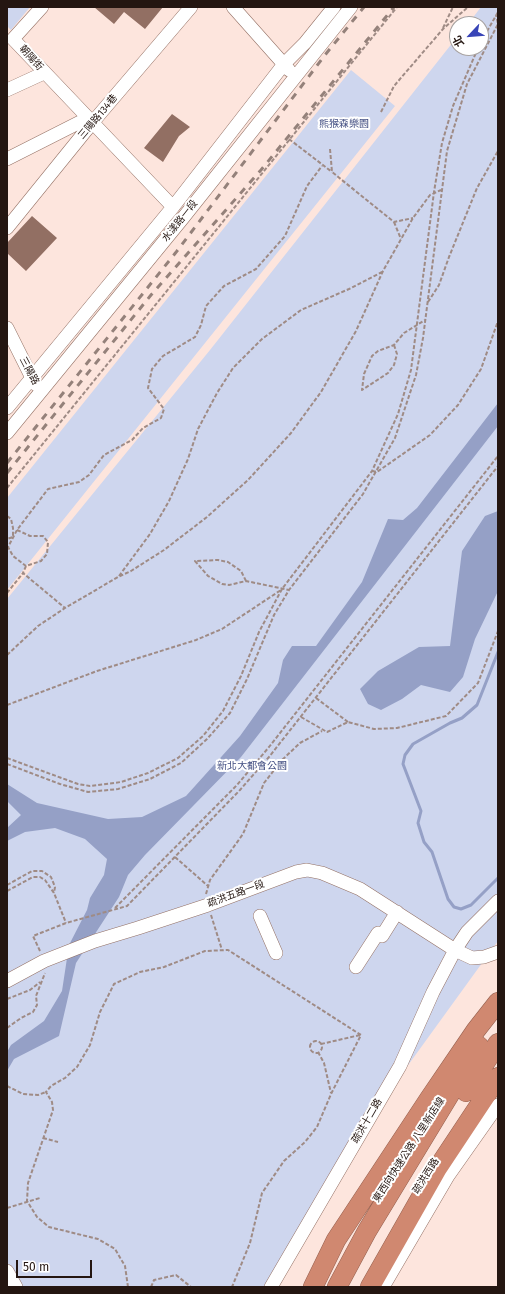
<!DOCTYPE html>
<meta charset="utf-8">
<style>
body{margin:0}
#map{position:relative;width:505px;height:1294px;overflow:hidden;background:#fde5dd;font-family:"Fira Sans","Noto Sans TC",sans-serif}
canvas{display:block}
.frame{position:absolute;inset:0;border:8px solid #241611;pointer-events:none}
.north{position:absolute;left:449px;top:16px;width:40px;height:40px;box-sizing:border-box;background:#fff;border:1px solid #a7a2a0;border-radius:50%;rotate:244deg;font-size:11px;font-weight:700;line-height:16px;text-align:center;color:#241611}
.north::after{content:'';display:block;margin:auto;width:14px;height:18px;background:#3844b7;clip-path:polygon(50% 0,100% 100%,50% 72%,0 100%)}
.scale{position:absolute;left:16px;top:1260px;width:76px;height:18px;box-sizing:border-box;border:2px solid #241611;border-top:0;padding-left:5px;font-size:12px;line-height:14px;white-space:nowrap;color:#241611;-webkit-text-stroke:3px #fff;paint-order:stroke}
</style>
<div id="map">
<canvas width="505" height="1294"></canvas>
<div class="frame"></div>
<div class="north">北</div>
<div class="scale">50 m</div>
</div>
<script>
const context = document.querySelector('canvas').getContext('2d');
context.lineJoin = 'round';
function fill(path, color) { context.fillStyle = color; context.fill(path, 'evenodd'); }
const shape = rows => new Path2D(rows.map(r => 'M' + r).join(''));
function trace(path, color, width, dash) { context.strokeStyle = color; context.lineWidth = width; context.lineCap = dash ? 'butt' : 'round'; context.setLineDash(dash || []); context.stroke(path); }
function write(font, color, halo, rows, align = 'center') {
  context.font = font + ' "Fira Sans","Noto Sans TC",sans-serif'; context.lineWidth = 4; context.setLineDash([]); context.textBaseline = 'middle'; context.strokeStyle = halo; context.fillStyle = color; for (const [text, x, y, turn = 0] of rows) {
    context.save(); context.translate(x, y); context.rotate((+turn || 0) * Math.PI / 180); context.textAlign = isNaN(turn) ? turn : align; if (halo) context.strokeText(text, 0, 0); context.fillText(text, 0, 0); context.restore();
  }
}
fill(shape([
 [7,7,30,7,11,30,7,26],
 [481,7,498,7,498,941,372,1115,268,1287,7,1287,7,599,210,350,457,37,457,48,481,48,481,24,468,24],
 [351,70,395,106,7,590,7,498]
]), '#ced6ee');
fill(shape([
 [498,403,498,426,241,757,145,855,128,875,119,897,76,963,59,1036,14,1059,7,1071,7,1052,11,1045,44,1021,62,991,69,945,87,910,90,898,104,875,107,859,85,839,55,828,25,832,7,841,7,828,21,815,7,801,7,784,37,803,108,819,142,817,186,796,240,736,278,683,283,660,292,646,316,646,362,582,388,519,403,520,417,508],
 [498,511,498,591,475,639,463,677,450,692,421,685,402,699,381,710,368,704,360,689,378,671,419,647,450,646,462,551,485,516]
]), '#95a0c6');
trace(shape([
 [498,652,477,705,462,718,450,723,413,744,405,755,403,764,421,811,418,823,424,842,432,852,448,899,454,907,461,909,471,905,498,878]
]), '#95a0c6', 3);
fill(shape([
 [94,7,163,7,145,29,124,12,114,24],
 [172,114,190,127,179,136,163,162,144,148],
 [32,216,57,238,26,271,7,253,7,243]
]), '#926f63');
const minor = shape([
 [42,7,13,39,173,207],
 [233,7,289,70],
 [7,90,44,73],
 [7,159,88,118],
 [7,228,92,123,191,7],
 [7,328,35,384],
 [7,408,173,207,284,64,305,43,334,7],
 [7,433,183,218,351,7],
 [260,916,276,953],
 [382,936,397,912],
 [356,967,378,933],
 [7,981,44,961,95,941,138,928,208,905,296,872,307,870,322,873,360,889,455,950,472,958,484,957,498,952],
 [7,1271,16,1287],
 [271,1287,400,1066,433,992,455,950,467,932,498,901],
 [383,1287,448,1176,498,1105]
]);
const highway = shape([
 [466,1092,498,1043],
 [313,1287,336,1240,429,1099,476,1030,498,1002],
 [337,1287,367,1231,479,1046],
 [370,1287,437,1169,498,1077]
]);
trace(minor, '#947165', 14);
trace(highway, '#94604f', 20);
trace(shape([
 [443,28,453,7],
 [481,42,498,12],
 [381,112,394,86,443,29,468,7],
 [289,139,332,172],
 [330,149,332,172,394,222,413,218],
 [394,222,401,239],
 [428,302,439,285,449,257,477,188,498,151],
 [394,345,397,354,394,365,388,373,362,390,364,374,372,356,378,351,394,345,404,333,425,320],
 [372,471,377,472,430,435,458,405,481,369,498,321],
 [7,488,397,7],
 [7,516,11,519,13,528,13,537,7,539],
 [17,530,30,536,43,536,48,542,47,554,41,561,26,566,13,556,8,547,17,530,48,489,79,482,89,475,104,455,132,440,143,428,161,418,164,409,148,388,152,369,163,356,195,337,201,325,206,306,224,286,256,269,285,236,307,186,322,166],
 [26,566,23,573,65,608],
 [119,576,150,534,169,501,188,459,198,429,217,393,233,368,262,339,301,310,349,289,382,272],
 [246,581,241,571,228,562,218,560,195,561,208,576,222,584,229,585,246,581,289,590],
 [7,593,23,573],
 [7,655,38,626,65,608,118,577,131,571,164,550,207,517,248,480,291,433,321,392,356,331,383,271,413,218,430,195,441,190],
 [316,698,348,722],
 [7,705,97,671,196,640,222,629,281,590],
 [301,717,327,732,348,722,374,729,397,728,446,716,478,683,498,631],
 [7,758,78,784,90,786,121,782,148,773,178,758,203,736,223,711,241,676,259,632,282,589,372,471,398,414,411,370,434,192,442,143,453,106,478,48],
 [7,764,60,784,88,792,118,789,150,779,181,763,207,739,230,713,247,679,274,615,289,590,363,494,395,438,416,375,423,338,447,151,467,84,498,24,496,15],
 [175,857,208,886],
 [7,885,32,871,42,871,51,877,55,887,54,893],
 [7,891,33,877,40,877,45,880,54,893,66,923],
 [206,894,210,880,243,834,264,783,282,760,300,743,322,731],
 [115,908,237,785,269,747,498,456],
 [211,915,222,950],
 [40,951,33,936,66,923,127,906,240,790,269,757,498,466],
 [7,999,30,990,40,982],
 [7,1028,21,1018,33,1012,37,1005,36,996,45,973],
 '310 1047a6 6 0 1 1 12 0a6 6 0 1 1-12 0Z',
 [321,1044,360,1035],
 [318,1052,324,1063,331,1093],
 [7,1086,23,1094,38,1095,46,1092],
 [43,1138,58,1142],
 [7,1208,40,1198],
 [128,1287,125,1266,115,1249,98,1239,49,1227,37,1217,27,1201,28,1183,53,1110,52,1102,46,1092,51,1086,65,1078,77,1067,90,1045,100,1012,114,984,140,972,164,967,205,951,228,950,361,1035,331,1094,317,1127,305,1142,284,1161,262,1193,250,1243,232,1287],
 [151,1287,154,1280,176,1275,191,1287]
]), '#9f8b85', 2, [4, 2]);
trace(minor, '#fff', 13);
trace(highway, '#d08870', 19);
trace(shape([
 [7,463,177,251,325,55,364,7],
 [7,473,151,295,261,170,394,7]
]), '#94817a', 3, [7, 7]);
write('10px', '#241611', '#fff', [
 ["朝陽街",31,58,48],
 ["三陽路134巷",98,117,-50],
 ["水漾路一段",180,221,-51],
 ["三陽路",29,371,62],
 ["疏洪五路一段",236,894,-20],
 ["疏洪十二路",367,1121,-60],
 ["東西向快速公路 八里新店線",409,1150,-57],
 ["疏洪西路",426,1176,-58]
]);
write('10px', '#414d81', '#fff', [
 ["熊猴森樂園",344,124],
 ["新北大都會公園",252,766]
]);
</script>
